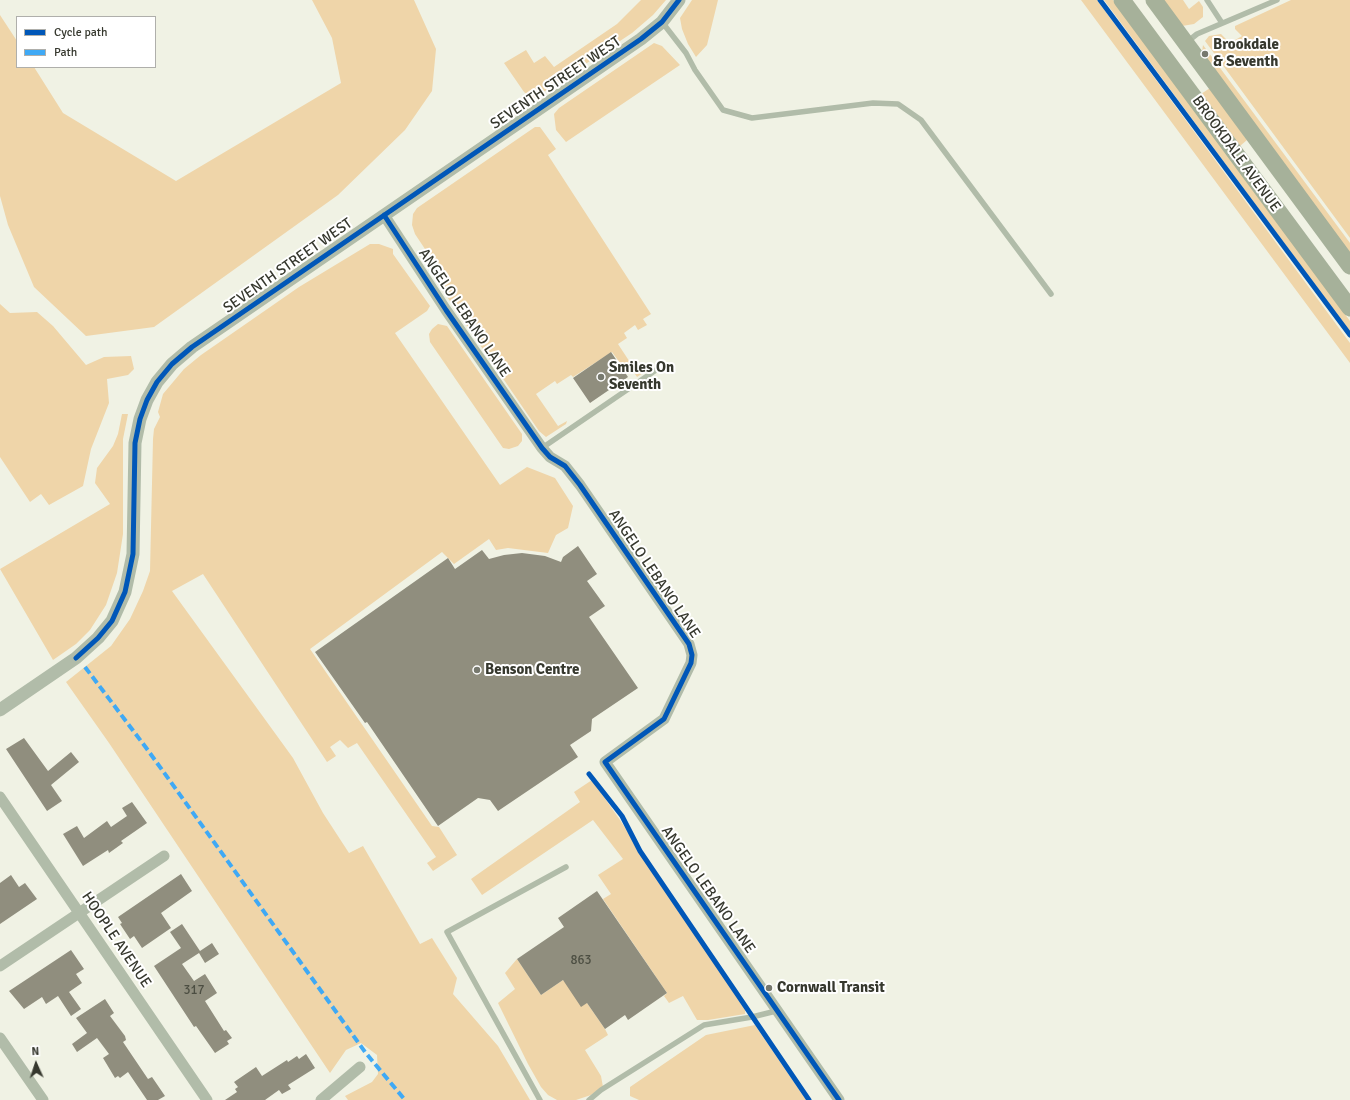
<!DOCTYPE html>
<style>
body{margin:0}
#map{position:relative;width:1350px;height:1100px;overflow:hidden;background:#f0f2e4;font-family:Signika,sans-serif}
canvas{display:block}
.legend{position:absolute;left:16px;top:16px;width:140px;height:52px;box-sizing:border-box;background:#fff;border:1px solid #afafab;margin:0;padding:5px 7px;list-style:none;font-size:12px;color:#36382e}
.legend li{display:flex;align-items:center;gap:8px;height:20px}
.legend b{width:20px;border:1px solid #afafab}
.north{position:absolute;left:16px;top:1044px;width:40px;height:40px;-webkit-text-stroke:3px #fff;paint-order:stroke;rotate:357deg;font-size:11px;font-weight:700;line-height:16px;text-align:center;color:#36382e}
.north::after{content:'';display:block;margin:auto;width:14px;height:18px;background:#36382e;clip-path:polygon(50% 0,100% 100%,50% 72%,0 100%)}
</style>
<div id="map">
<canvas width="1350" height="1100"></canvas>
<ul class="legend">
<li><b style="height:5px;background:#0057b8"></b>Cycle path</li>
<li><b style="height:5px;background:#3fa9f5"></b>Path</li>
</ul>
<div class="north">N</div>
</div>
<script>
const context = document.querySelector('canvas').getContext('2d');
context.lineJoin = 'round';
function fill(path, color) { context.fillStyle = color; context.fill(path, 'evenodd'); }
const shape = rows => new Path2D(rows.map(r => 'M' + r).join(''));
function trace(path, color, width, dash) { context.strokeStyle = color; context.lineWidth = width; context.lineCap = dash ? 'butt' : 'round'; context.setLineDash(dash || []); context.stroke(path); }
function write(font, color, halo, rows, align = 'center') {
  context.font = font + ' Signika,sans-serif'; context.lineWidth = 4; context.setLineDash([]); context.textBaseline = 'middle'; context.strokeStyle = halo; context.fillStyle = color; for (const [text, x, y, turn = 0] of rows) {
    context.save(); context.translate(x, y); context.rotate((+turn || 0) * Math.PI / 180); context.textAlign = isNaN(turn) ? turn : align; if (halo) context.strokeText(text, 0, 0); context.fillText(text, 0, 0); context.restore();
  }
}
fill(shape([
 [312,0,414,0,436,49,432,91,405,130,338,195,154,327,86,336,34,287,8,225,0,196,0,15,17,41,17,67,34,67,63,113,176,181,341,83,332,38],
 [641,0,666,0,653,15,632,33,533,99,524,92,504,63,526,50,534,63,545,56,554,67,617,24],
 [692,0,718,0,707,45,696,57,688,44,682,29,680,18],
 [1081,0,1097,0,1350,343,1350,363],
 [1104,0,1113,0,1350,321,1350,332],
 [1163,0,1183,0,1189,9,1199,1,1203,7,1203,17,1194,24,1182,26],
 [1291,0,1350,0,1350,238,1205,41,1209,36,1221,34,1230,43,1242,36,1235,29,1235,26],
 [654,43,662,46,680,65,566,142,556,130,554,114,559,108],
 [1203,45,1350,243,1350,253,1202,52],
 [1210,88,1247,140,1240,146,1201,94],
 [535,127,540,127,556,149,548,155,651,314,643,319,647,325,638,330,635,325,624,333,627,338,618,344,637,373,647,366,646,371,637,377,633,371,628,374,612,352,573,377,571,375,557,384,555,381,536,394,558,426,567,421,566,424,546,437,539,431,441,288,441,277,439,270,415,234,412,225,413,214,417,208],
 [370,244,379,244,393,249,393,254,430,306,427,311,395,333,500,485,527,467,555,478,573,506,568,528,556,535,548,553,508,548,496,550,489,539,454,564,442,552,310,649,432,826,439,827,457,855,433,871,427,863,436,857,357,743,348,748,340,740,330,747,336,756,327,762,203,574,172,591,293,758,323,813,349,853,363,846,420,944,432,938,457,978,453,994,498,1046,530,1100,348,1100,345,1096,372,1082,378,1074,377,1055,361,1043,346,1050,330,1073,109,743,66,682,111,646,130,619,143,591,150,571,153,439,154,429,160,417,158,412,163,394,184,369,201,355,299,287],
 [0,304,10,313,37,312,53,326,86,365,104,357,131,356,134,369,128,375,107,379,109,403,91,449,83,486,49,505,41,494,30,502,0,457],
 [438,324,447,326,522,434,522,441,518,446,509,449,503,448,430,342,429,334,432,329],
 [122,414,128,414,123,439,123,534,117,573,106,605,90,630,76,644,53,660,0,569,110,504,95,483,97,468,113,446,118,434],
 [592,780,620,820,745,1010,745,1014,708,1020,697,1020,683,996,669,1003,664,996,667,993,603,899,611,894,598,875,623,859,593,820,482,895,471,879,580,802,574,792],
 [517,959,541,995,563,980,587,1003,605,1029,608,1035,585,1050,601,1076,603,1087,591,1095,576,1100,557,1100,548,1095,541,1087,528,1064,498,1003,515,989,505,973],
 [755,1025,806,1100,639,1100,630,1096,630,1087,706,1035]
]), '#efd5a9');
fill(shape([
 [611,352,628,377,590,403,573,378],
 [578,546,597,574,587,581,605,606,589,617,638,688,592,719,591,731,570,745,578,757,498,811,490,800,478,798,438,826,367,722,365,723,315,652,448,558,455,569,482,550,489,559,504,555,522,553,545,556,561,562,563,557],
 [24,738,48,771,71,752,79,762,51,785,62,801,47,811,6,749],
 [132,802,147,823,121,841,123,843,109,853,108,850,83,866,63,834,77,826,84,838,107,821,111,827,127,816,122,808],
 [181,874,192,891,161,913,171,928,142,948,134,936,130,939,120,924,122,923,118,917],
 [11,875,19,887,25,883,37,899,0,924,0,883],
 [597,891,667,993,628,1020,625,1015,605,1029,587,1003,581,1007,563,980,541,995,517,959,564,927,558,918],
 [182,924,200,951,212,943,219,954,205,963,199,953,182,964,194,981,205,974,217,993,205,1001,224,1031,226,1030,232,1038,227,1041,229,1044,215,1053,196,1026,194,1027,154,966,181,948,170,932],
 [71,950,84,969,76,974,82,983,69,992,81,1009,71,1016,58,996,46,1004,42,997,24,1009,9,991],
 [105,999,114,1013,110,1016,125,1036,126,1040,123,1042,148,1079,152,1077,165,1096,158,1100,147,1100,128,1072,120,1078,118,1076,115,1078,103,1058,109,1054,97,1038,77,1052,72,1044,87,1033,76,1018],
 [306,1054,315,1068,288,1085,291,1089,282,1094,279,1090,265,1100,225,1100,237,1092,235,1089,238,1087,234,1082,256,1067,262,1076,287,1060,288,1062,297,1056,299,1059]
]), '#908e7e');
trace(shape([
 [1207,0,1222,23],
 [662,22,686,53,695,70,723,110,752,118,873,103,898,104,921,120,1051,294],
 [1187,42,1197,34,1277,0],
 [542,448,656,370],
 [540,1100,447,932,566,867],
 [589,1100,601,1090,704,1025,752,1017,776,1011]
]), '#b1bca9', 5.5);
trace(shape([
 [384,215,446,310,542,448,550,457,565,466,580,485,689,644,692,655,691,663,664,719,605,762,839,1100],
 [0,797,207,1100],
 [0,966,164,856],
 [0,1038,43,1100],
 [321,1100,360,1067]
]), '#b1bca9', 11);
trace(shape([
 [0,710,76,658,98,638,112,621,125,592,133,554,135,443,140,419,147,400,157,382,172,364,192,347,641,39,662,22,679,0]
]), '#b1bca9', 13);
trace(shape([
 [1122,0,1350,308],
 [1154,0,1350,266]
]), '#a6b19a', 17);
trace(shape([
 [85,667,147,749,365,1052,405,1100]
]), '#3fa9f5', 4, [8, 4]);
trace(shape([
 [1100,0,1350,335],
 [384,215,446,310,542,448,550,457,565,466,580,485,689,644,692,655,691,663,664,719,605,762,839,1100],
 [76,658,98,638,112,621,125,592,133,554,135,443,140,419,147,400,157,382,172,364,192,347,641,39,662,22,679,0],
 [589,774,622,816,640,851,809,1100]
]), '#0057b8', 5);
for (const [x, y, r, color] of [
 [1205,54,4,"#77796e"],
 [601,377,4,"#77796e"],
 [477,670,4,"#77796e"],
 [769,988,4,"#77796e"]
]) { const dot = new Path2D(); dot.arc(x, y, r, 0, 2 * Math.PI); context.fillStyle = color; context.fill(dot); trace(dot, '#fff', 1.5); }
write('13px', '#4c4e42', null, [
 ["863",581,961],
 ["317",194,991]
]);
write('bold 15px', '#36382e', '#fff', [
 ["Brookdale",1213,45],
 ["& Seventh",1213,62],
 ["Smiles On",609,368],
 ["Seventh",609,385],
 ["Benson Centre",485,670],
 ["Cornwall Transit",777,988]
], 'left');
write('15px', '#36382e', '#fff', [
 ["SEVENTH STREET WEST",556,83,-34],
 ["BROOKDALE AVENUE",1236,154,54],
 ["SEVENTH STREET WEST",288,266,-35],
 ["ANGELO LEBANO LANE",464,313,56],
 ["ANGELO LEBANO LANE",654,574,56],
 ["ANGELO LEBANO LANE",708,890,55],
 ["HOOPLE AVENUE",116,940,56]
]);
</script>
